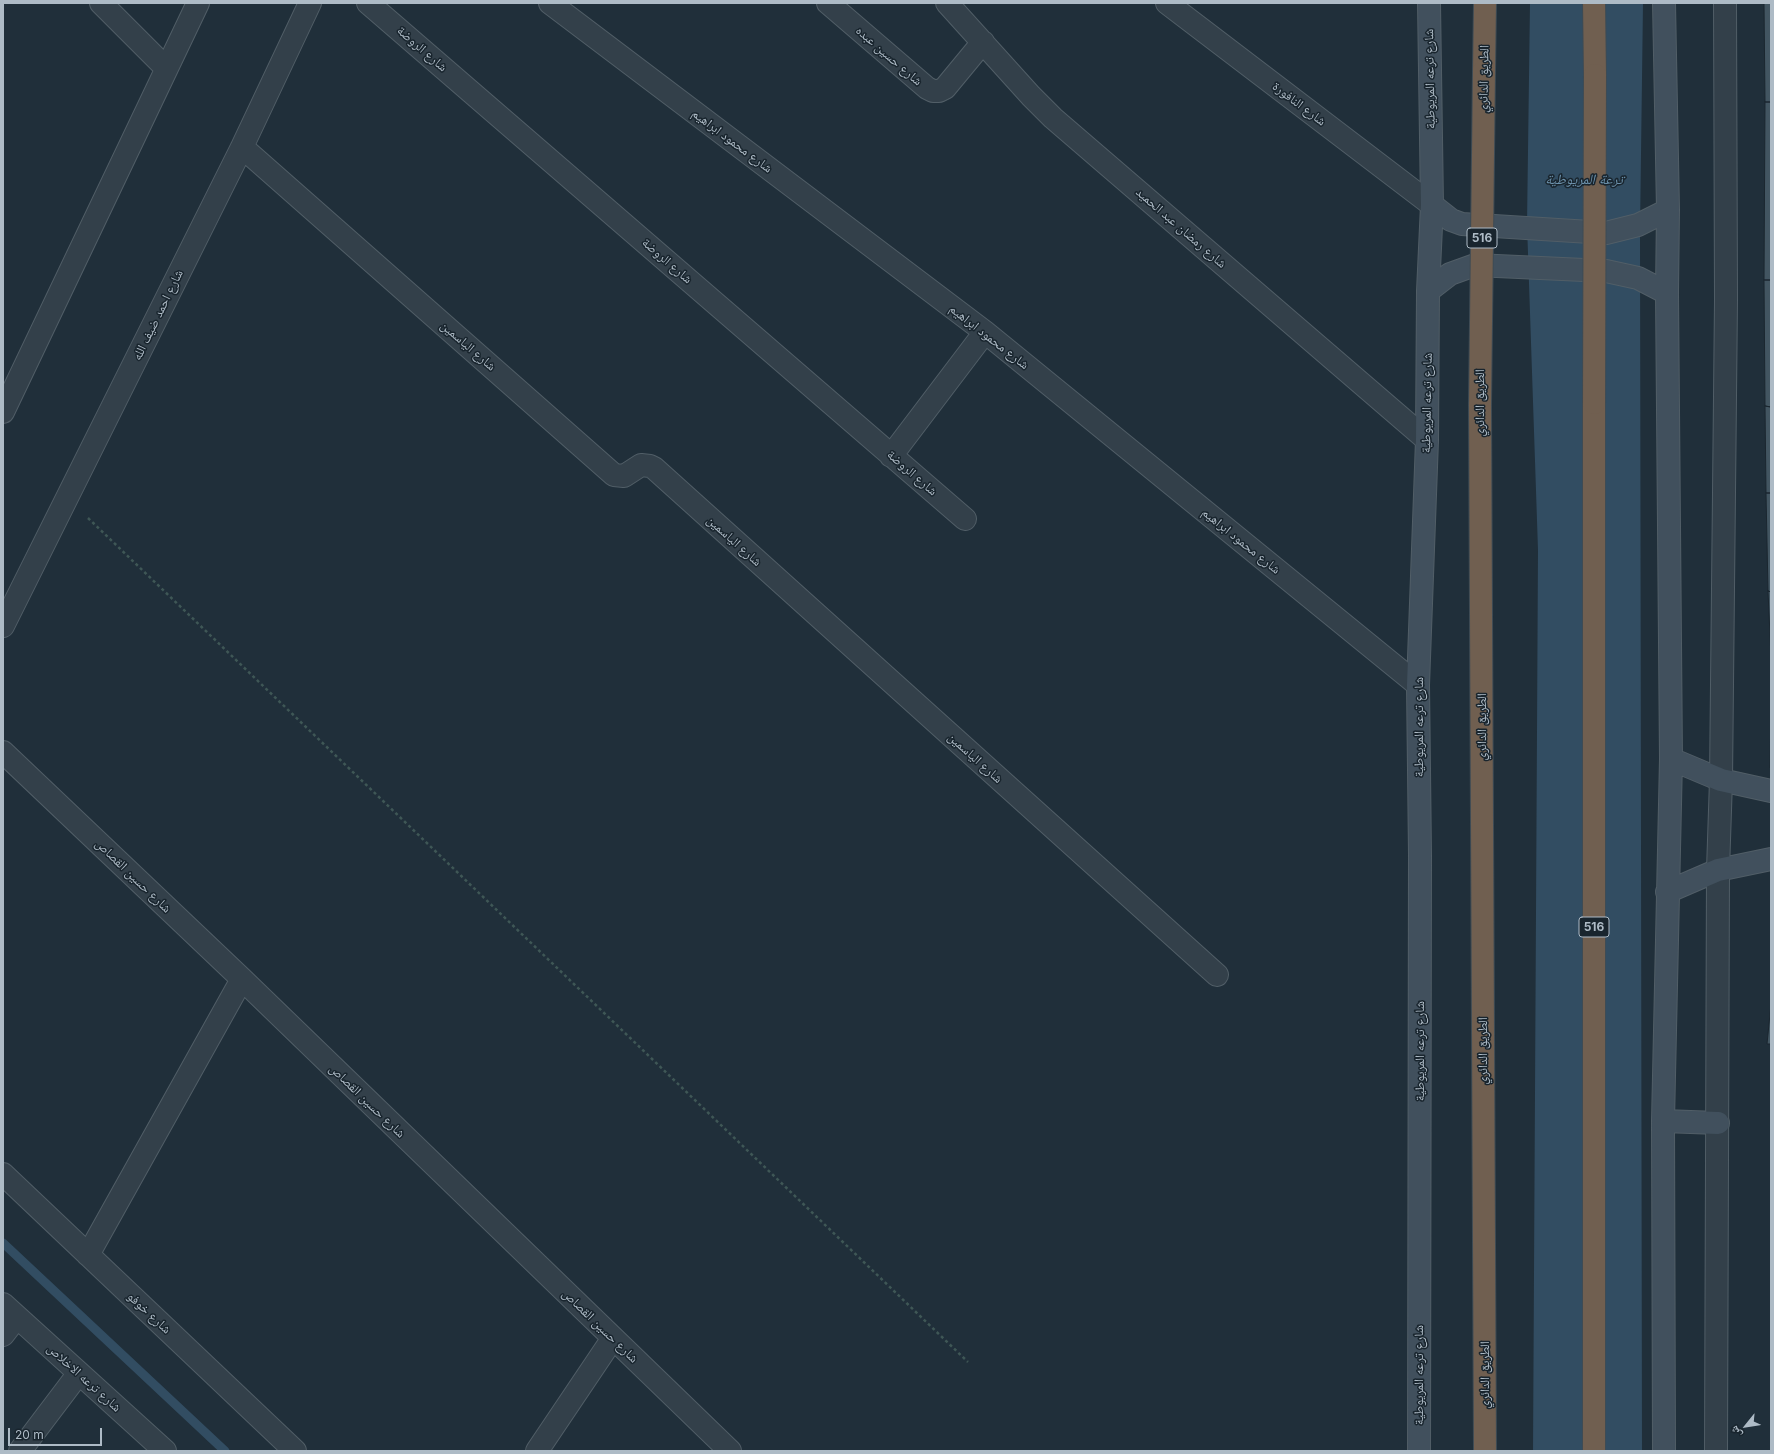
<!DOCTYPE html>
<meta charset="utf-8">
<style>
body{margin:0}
#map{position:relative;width:1774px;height:1454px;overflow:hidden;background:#202f3a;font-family:Inter,"Noto Naskh Arabic",sans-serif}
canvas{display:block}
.frame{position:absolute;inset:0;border:4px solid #aebbc6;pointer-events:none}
.north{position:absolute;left:1726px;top:1406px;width:40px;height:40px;-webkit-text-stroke:3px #19252e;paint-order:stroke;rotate:240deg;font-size:11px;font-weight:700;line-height:16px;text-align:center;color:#aebbc6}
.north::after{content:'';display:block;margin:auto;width:14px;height:18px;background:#aebbc6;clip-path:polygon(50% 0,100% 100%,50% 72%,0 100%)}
.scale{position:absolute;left:8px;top:1428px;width:94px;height:18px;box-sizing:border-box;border:2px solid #aebbc6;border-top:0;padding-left:5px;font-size:12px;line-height:14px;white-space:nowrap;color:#aebbc6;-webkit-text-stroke:3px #19252e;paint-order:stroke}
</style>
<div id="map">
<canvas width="1774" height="1454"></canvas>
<div class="frame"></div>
<div class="north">ش</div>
<div class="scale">20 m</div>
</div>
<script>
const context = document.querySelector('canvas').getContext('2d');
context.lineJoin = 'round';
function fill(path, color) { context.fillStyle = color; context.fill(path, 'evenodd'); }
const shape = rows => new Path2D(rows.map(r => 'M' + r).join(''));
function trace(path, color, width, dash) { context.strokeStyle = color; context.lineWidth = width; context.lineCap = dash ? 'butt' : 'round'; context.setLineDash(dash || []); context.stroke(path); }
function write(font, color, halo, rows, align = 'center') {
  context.font = font + ' Inter,"Noto Naskh Arabic",sans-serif'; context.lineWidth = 3; context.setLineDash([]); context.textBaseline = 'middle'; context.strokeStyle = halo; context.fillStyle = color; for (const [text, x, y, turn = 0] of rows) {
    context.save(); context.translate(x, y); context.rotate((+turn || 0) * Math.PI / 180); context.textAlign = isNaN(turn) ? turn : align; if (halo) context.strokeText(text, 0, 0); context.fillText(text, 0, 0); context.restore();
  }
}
fill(shape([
 [1530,3,1643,3,1640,230,1642,1451,1533,1451,1538,550,1527,224]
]), '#324d62');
trace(shape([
 [3,1243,225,1451]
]), '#324d62', 9);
const building = shape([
 [1764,3,1771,3,1771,102,1765,102,1764,3],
 [1765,102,1771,102,1771,280,1764,280,1765,102],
 [1764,280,1771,280,1771,407,1765,406,1764,280],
 [1765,406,1771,407,1771,493,1766,493,1765,406],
 [1766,493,1771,493,1771,592,1768,591,1766,493],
 [1768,591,1771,592,1771,657,1768,591],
 [1771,709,1771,768,1770,768,1771,709],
 [1771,1004,1771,1044,1767,1044,1771,1004]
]);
fill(building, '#425561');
trace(building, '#1b2730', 1);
const minor = shape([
 [101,3,166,68],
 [368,3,965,519],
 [550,3,985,332,1418,685],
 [828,3,927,88,933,91,939,91,945,88,983,42],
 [947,3,1031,96,1053,118,1427,440],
 [1167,3,1432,205],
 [242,147,614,475,624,476,641,465,650,466,654,468,1217,975],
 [3,412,198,3],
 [891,456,985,332],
 [3,626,242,147,310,3],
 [3,752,242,979,730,1451],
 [3,1174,295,1451],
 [88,1255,242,979],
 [3,1304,165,1451],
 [3,1335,17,1317],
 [20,1451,79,1373],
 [537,1451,613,1338]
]);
const tertiary = shape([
 [1716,1451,1718,870,1721,780,1726,300,1725,3]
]);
const secondary = shape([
 [1664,3,1668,210,1667,293,1671,759,1663,1121,1664,1451],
 [1432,205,1451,220,1462,224,1606,233,1638,225,1668,210],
 [1428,291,1450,274,1475,265,1606,271,1638,278,1667,293],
 [1671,759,1721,780,1771,791],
 [1667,892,1718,870,1771,859],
 [1663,1121,1718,1123],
 [1419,1451,1420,855,1418,685,1427,440,1428,291,1432,205,1429,3]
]);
const motorway = shape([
 [1594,3,1595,75],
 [1484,71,1485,3],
 [1480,405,1485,1451],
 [1594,1451,1594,403]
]);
trace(minor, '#515e67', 24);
trace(tertiary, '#515e67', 24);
trace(secondary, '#515e67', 24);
trace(motorway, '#3e4b54', 24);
trace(shape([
 [88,518,968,1362]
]), '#3f5756', 2.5, [3, 3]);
trace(minor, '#33404a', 22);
trace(tertiary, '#33404a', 22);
trace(secondary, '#41505d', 22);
trace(motorway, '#705f50', 22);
const motorwayBridge = shape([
 [1594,403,1595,75],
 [1480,405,1484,71]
]);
trace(motorwayBridge, '#3e4b54', 24, []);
trace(motorwayBridge, '#705f50', 22);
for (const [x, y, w] of [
 [1482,238,30],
 [1594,927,30]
]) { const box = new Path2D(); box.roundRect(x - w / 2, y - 10, w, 20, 3); context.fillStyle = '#19252e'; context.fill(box); trace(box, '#aebbc6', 1); }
write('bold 12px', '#aebbc6', null, [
 ["516",1482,238],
 ["516",1594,927]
]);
write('13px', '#aebbc6', '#19252e', [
 ["شارع الروضة",422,49,41],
 ["شارع حسين عبده",889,56,41],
 ["شارع ترعه المريوطية",1430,79,-91],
 ["الطريق الدائري",1484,79,-89],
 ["شارع النافورة",1299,104,37],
 ["شارع محمود ابراهيم",732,141,37],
 ["شارع رمضان عبد الحميد",1181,228,41],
 ["شارع الروضة",667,261,41],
 ["شارع احمد ضيف الله",158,315,-64],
 ["شارع محمود ابراهيم",989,337,38],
 ["شارع الياسمين",468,346,41],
 ["شارع ترعه المريوطية",1427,403,-89],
 ["الطريق الدائري",1480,403,-90],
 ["شارع الروضة",912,473,41],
 ["شارع الياسمين",734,541,42],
 ["شارع محمود ابراهيم",1241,541,39],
 ["شارع ترعه المريوطية",1419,727,-90],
 ["الطريق الدائري",1482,727,-90],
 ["شارع الياسمين",975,758,42],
 ["شارع حسين القصاص",133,876,44],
 ["شارع ترعه المريوطية",1420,1051,-90],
 ["الطريق الدائري",1483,1051,-90],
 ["شارع حسين القصاص",367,1101,44],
 ["شارع خوفو",149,1313,43],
 ["شارع حسين القصاص",600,1326,44],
 ["شارع ترعه المريوطية",1419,1375,-90],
 ["الطريق الدائري",1485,1375,-90],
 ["شارع ترعه الاخلاص",84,1378,42]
]);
write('italic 14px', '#6d92ac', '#19252e', [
 ["ترعة المريوطية",1584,180]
]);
</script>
